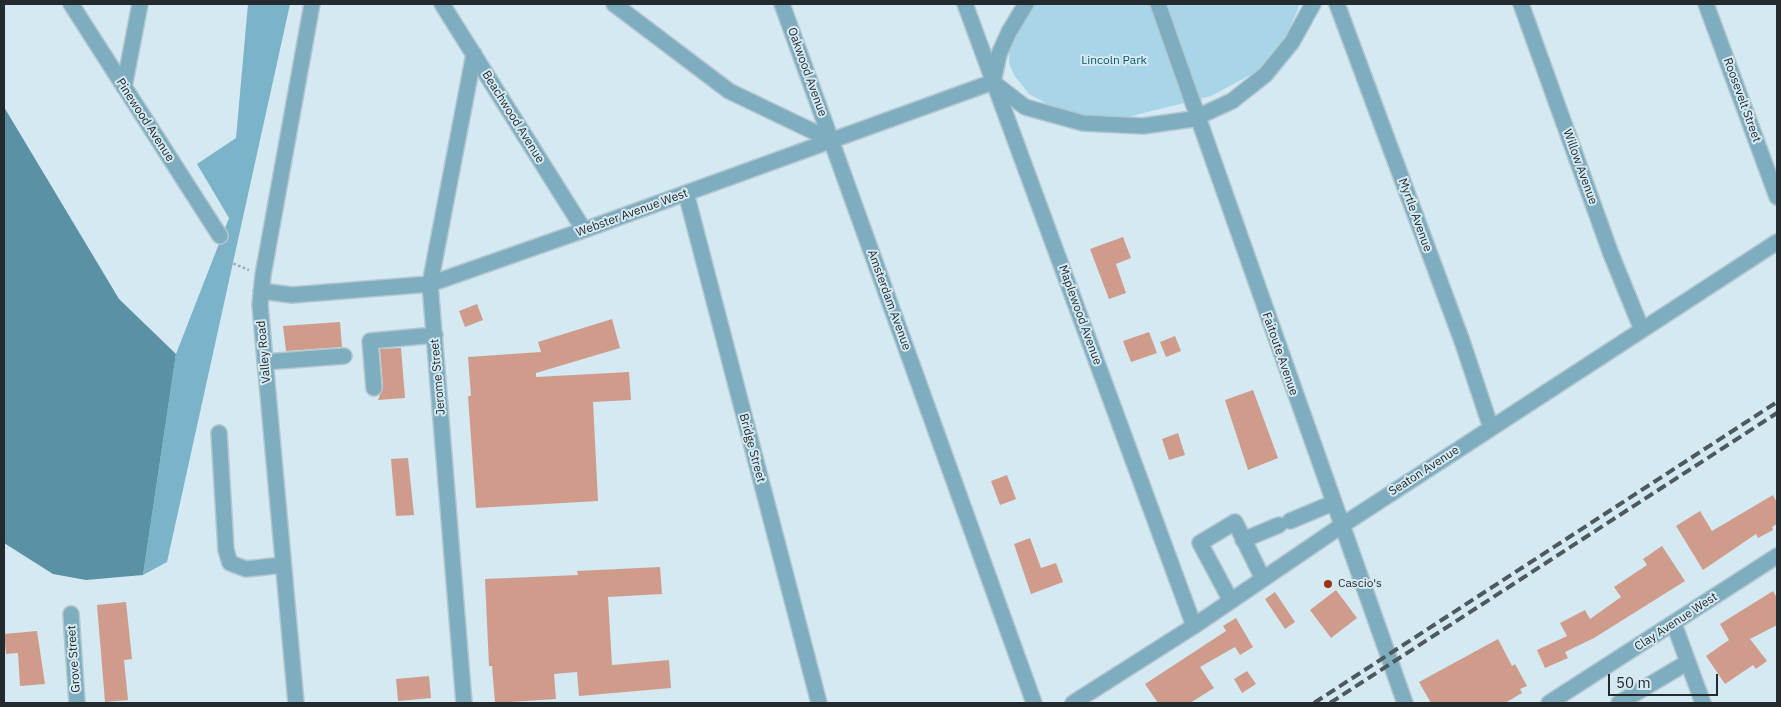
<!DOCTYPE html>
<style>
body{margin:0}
#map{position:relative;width:1781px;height:707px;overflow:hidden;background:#d4e9f1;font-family:"IBM Plex Sans",sans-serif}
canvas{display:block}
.frame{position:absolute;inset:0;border:5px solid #232b2e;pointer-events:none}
.scale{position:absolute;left:1608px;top:674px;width:110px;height:22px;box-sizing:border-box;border:2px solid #232b2e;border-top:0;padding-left:6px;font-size:15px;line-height:18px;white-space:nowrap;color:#232b2e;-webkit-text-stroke:4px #d4e9f1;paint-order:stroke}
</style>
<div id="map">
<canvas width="1781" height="707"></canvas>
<div class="frame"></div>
<div class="scale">50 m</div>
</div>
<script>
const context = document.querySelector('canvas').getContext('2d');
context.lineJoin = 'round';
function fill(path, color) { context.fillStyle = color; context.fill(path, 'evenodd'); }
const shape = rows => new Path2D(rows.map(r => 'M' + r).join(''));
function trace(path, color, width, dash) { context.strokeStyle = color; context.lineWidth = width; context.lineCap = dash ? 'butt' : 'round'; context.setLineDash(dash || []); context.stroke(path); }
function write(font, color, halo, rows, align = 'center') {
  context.font = font + ' "IBM Plex Sans",sans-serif'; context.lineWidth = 4; context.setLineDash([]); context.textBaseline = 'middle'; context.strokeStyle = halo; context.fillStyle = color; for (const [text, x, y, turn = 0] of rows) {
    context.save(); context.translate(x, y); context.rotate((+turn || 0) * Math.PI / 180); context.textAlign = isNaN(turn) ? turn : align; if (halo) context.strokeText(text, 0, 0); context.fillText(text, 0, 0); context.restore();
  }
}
fill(shape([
 [1032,4,1300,4,1287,34,1256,72,1211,96,1120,119,1088,117,1057,109,1029,94,1014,75,1009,63,1010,44]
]), '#a8d6e8');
fill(shape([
 [248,4,290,4,167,562,143,575,176,354,229,218,197,164,236,138]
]), '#7bb3c8');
fill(shape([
 [4,107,119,299,176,354,143,575,86,580,53,574,4,543]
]), '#5a91a5');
fill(shape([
 [1123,237,1131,258,1116,264,1126,293,1109,299,1090,249],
 [477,304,483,320,465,327,459,311],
 [612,319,620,348,536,373,536,377,629,372,631,400,593,402,598,501,476,508,468,396,471,396,468,357,541,352,538,342],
 [340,322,342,347,286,351,283,326],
 [1149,332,1157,353,1131,362,1123,341],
 [1175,336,1181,351,1166,357,1160,342],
 [401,348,405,398,378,400,383,387,380,349],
 [1253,390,1278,458,1248,470,1225,400],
 [1178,433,1185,455,1169,460,1162,439],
 [408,458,414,515,396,516,391,459],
 [1007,475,1016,499,1000,505,991,481],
 [1773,495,1777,503,1777,524,1772,527,1773,530,1758,538,1756,534,1703,570,1676,526,1700,511,1712,531],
 [1030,538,1041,568,1056,563,1063,582,1031,594,1014,544],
 [1662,546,1685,581,1594,638,1565,652,1568,658,1545,668,1537,650,1567,636,1560,623,1585,610,1590,619,1621,597,1614,587,1647,565,1643,559],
 [660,567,662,594,608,597,612,665,669,660,671,688,579,696,577,672,554,674,556,699,495,703,492,666,489,666,485,579,578,575,577,571],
 [1336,590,1357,618,1331,638,1310,610],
 [1773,591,1777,598,1777,625,1750,639,1767,661,1756,669,1753,665,1725,684,1706,656,1729,640,1720,624],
 [1275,592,1295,622,1285,629,1265,599],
 [126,602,132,659,124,660,128,700,105,702,97,605],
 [1236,618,1253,647,1240,655,1235,647,1200,667,1214,688,1190,703,1158,703,1145,684,1226,631,1223,626],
 [37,631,45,684,20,686,18,653,6,654,4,634],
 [1498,639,1512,666,1515,664,1527,686,1520,689,1522,693,1505,703,1431,703,1419,682],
 [1247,671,1256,684,1242,693,1234,679],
 [429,676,431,698,398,701,396,679]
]), '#cf9c8c');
const minor = shape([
 [71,4,220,236],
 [442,4,584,230],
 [614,4,729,91,831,140],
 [782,4,1034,703],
 [965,4,1194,626],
 [1158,4,1405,703],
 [1337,4,1462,341,1491,428],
 [1521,4,1611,254,1642,330],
 [1706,4,1777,197],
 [993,82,999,54,1009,32,1026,4],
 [994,83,1025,107,1083,123,1143,126,1193,119,1232,101,1265,75,1292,42,1313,4],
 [124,87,140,4],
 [686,193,819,703],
 [261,291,292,295,430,284,584,230,993,82],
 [265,362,344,356],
 [374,388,370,341,435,335],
 [219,433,226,550,230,563,246,569,283,565],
 [1290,521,1333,503],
 [1243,540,1279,525],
 [1231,601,1200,543,1235,522,1263,579],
 [71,614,77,703],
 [1674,624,1703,703],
 [296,703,260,305,263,275,312,4],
 [464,703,430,284,474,54],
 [1073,703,1194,626,1341,526,1777,242],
 [1549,703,1777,556],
 [1619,703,1688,662]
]);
trace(minor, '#b4c7ce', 18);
trace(shape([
 [221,250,225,260,249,270]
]), '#99aab0', 2.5, [2.5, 2.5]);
trace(minor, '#7eadbf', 15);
trace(shape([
 [1314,703,1777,402],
 [1330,703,1777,413]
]), '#4e595d', 4, [10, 5]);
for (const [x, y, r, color] of [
 [1328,584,5,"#9b3512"]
]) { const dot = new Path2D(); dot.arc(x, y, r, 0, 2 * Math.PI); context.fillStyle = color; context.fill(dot); trace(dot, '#d4e9f1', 2); }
write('12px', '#09576d', '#d4e9f1', [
 ["Lincoln Park",1114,61]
]);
write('12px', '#232b2e', '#d4e9f1', [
 ["Oakwood Avenue",807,72,70],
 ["Roosevelt Street",1742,100,70],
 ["Beachwood Avenue",513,117,58],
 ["Pinewood Avenue",145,120,57],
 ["Willow Avenue",1580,167,70],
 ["Webster Avenue West",632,213,-20],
 ["Myrtle Avenue",1415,215,70],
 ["Amsterdam Avenue",889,300,70],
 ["Maplewood Avenue",1080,315,70],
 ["Valley Road",264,352,-95],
 ["Faitoute Avenue",1280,354,71],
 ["Jerome Street",438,377,-95],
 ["Bridge Street",752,448,75],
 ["Seaton Avenue",1424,471,-33],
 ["Clay Avenue West",1676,622,-33],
 ["Grove Street",74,659,-94]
]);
write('12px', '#232b2e', '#d4e9f1', [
 ["Cascio's",1338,584]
], 'left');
</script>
